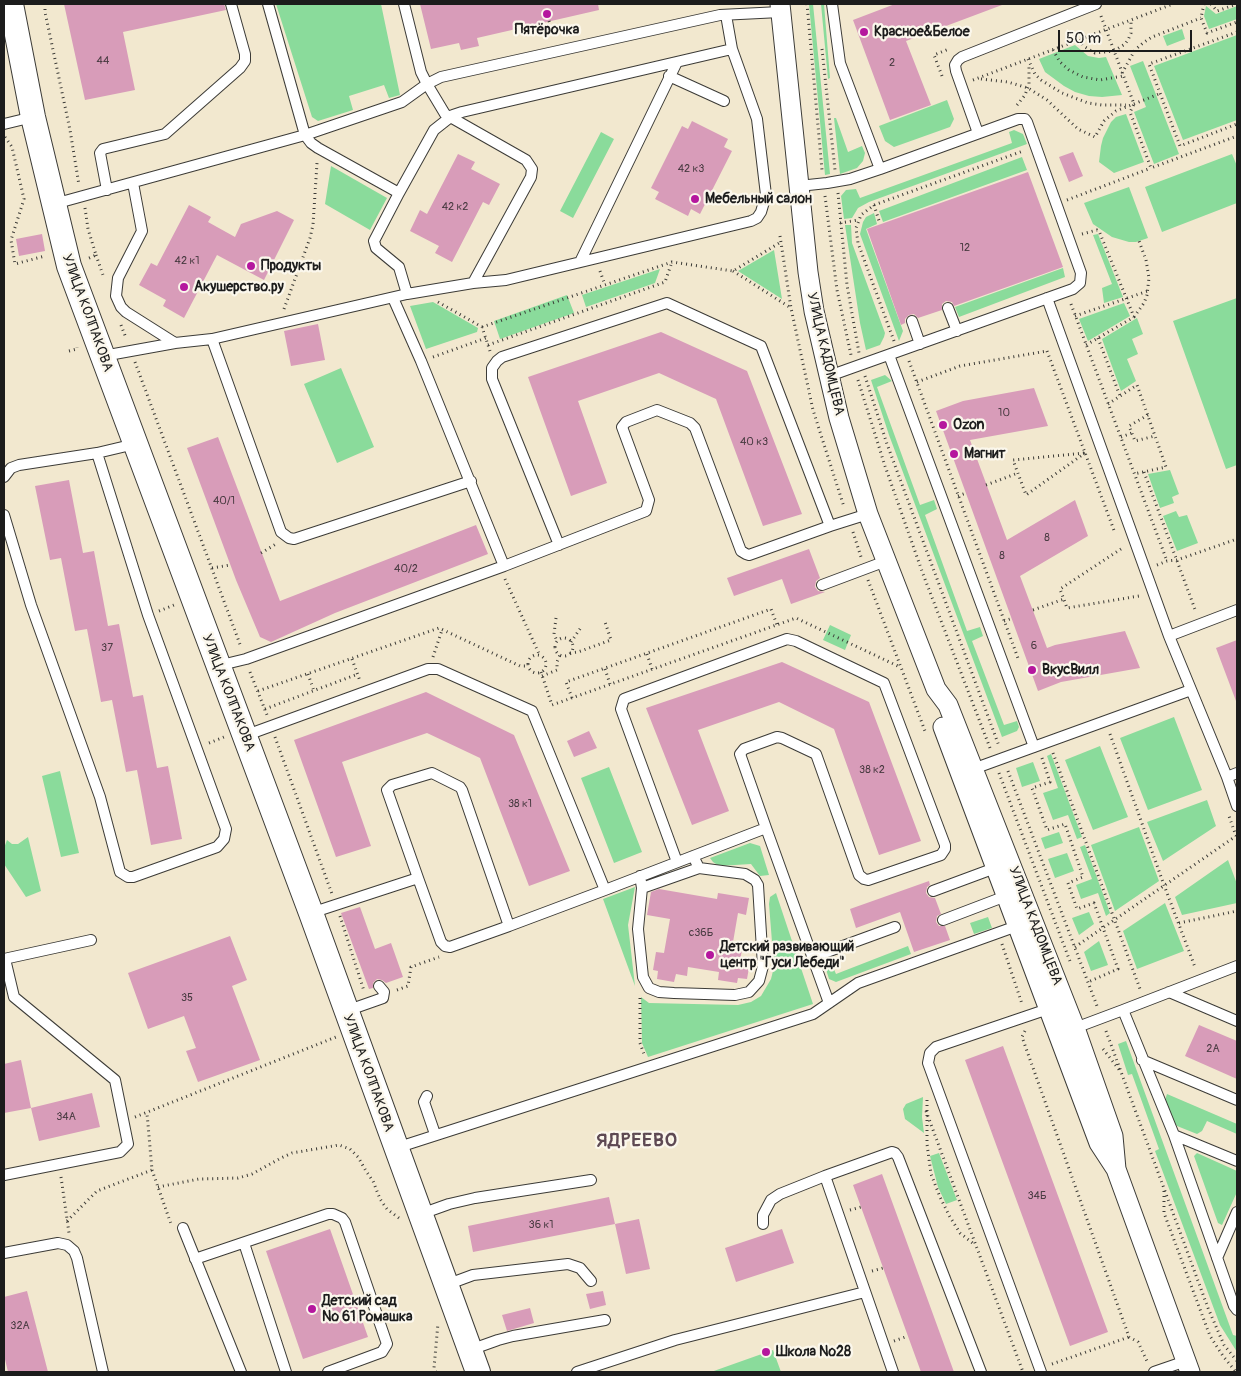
<!DOCTYPE html>
<meta charset="utf-8">
<style>
body{margin:0}
#map{position:relative;width:1241px;height:1376px;overflow:hidden;background:#f2e8cf;font-family:Pangolin,sans-serif}
canvas{display:block}
.frame{position:absolute;inset:0;border:5px solid #1c1c1c;pointer-events:none}
.scale{position:absolute;left:1058px;top:30px;width:134px;height:22px;box-sizing:border-box;border:2px solid #1c1c1c;border-top:0;padding-left:6px;font-size:15px;line-height:18px;white-space:nowrap;color:#1c1c1c;-webkit-text-stroke:4px #fbf7ec;paint-order:stroke}
</style>
<div id="map">
<canvas width="1241" height="1376"></canvas>
<div class="frame"></div>
<div class="scale">50 m</div>
</div>
<script>
const context = document.querySelector('canvas').getContext('2d');
context.lineJoin = 'round';
function fill(path, color) { context.fillStyle = color; context.fill(path, 'evenodd'); }
const shape = rows => new Path2D(rows.map(r => 'M' + r).join(''));
function trace(path, color, width, dash) { context.strokeStyle = color; context.lineWidth = width; context.lineCap = dash ? 'butt' : 'round'; context.setLineDash(dash || []); context.stroke(path); }
function write(font, color, halo, rows, align = 'center') {
  context.font = font + ' Pangolin,sans-serif'; context.lineWidth = 4.5; context.setLineDash([]); context.textBaseline = 'middle'; context.strokeStyle = halo; context.fillStyle = color; for (const [text, x, y, turn = 0] of rows) {
    context.save(); context.translate(x, y); context.rotate((+turn || 0) * Math.PI / 180); context.textAlign = isNaN(turn) ? turn : align; if (halo) context.strokeText(text, 0, 0); context.fillText(text, 0, 0); context.restore();
  }
}
fill(shape([
 [276,4,381,4,400,95,389,98,384,85,349,96,353,110,318,121,312,117],
 [809,4,813,4,830,174,825,175],
 [821,4,824,4,830,78,828,79],
 [1206,6,1216,14,1237,6,1237,19,1209,29,1204,16],
 [1182,29,1185,39,1167,46,1163,36],
 [1237,35,1237,120,1183,140,1154,66],
 [1075,45,1088,56,1099,58,1106,57,1122,95,1102,97,1089,96,1075,92,1064,86,1045,72,1039,59],
 [1143,61,1179,154,1154,164,1134,112,1146,107,1130,66],
 [947,100,954,119,950,127,894,147,885,141,879,126],
 [1126,114,1144,162,1114,173,1099,162,1101,146,1103,138,1111,122,1116,117],
 [834,118,836,118,848,152,862,146,865,153,863,161,857,168,840,174],
 [1014,130,1023,134,1027,144,869,202,858,208,852,218,844,219,841,196,846,190,856,189,860,198,1012,143,1009,132],
 [601,132,614,139,573,218,560,211],
 [1232,154,1237,166,1237,203,1162,232,1145,187],
 [1022,157,1027,170,883,222,879,211],
 [331,166,387,198,370,230,325,204],
 [1129,187,1148,238,1136,242,1129,242,1112,237,1093,224,1084,203],
 [874,213,877,224,866,229,903,331,899,341,860,234,863,222,866,217],
 [845,225,851,225,852,243,885,333,884,337,880,345,866,350,860,323],
 [1098,234,1123,297,1104,303,1102,288,1112,284,1093,235],
 [774,250,782,299,738,271],
 [1063,268,1065,277,959,317,955,307],
 [660,269,655,283,586,307,582,295],
 [567,295,574,313,500,339,494,321],
 [1237,298,1237,465,1226,469,1173,321],
 [433,302,478,328,477,332,426,349,410,306],
 [1124,303,1130,316,1088,341,1079,319],
 [1137,318,1143,334,1132,339,1138,354,1127,359,1136,381,1121,391,1102,339],
 [341,368,374,447,337,463,304,384],
 [885,375,892,381,877,387,920,505,934,500,937,509,925,515,967,631,980,627,983,636,972,641,1004,725,1017,721,1019,727,1017,731,1002,737,889,435,871,380],
 [1170,470,1179,494,1172,497,1174,503,1160,508,1148,474],
 [1176,511,1179,517,1187,515,1198,543,1177,551,1163,516],
 [830,625,851,635,845,650,823,640],
 [1174,717,1202,790,1148,810,1120,738],
 [1100,746,1128,817,1093,830,1065,760],
 [1051,754,1082,837,1077,839,1068,815,1053,820,1043,793,1058,788,1047,756],
 [1033,762,1040,781,1022,787,1016,768],
 [609,767,642,852,614,863,581,778],
 [60,771,79,853,61,857,42,776],
 [1207,800,1216,826,1163,861,1147,822],
 [1139,827,1159,881,1115,911,1091,845],
 [1059,832,1063,843,1045,849,1041,838],
 [28,837,41,891,26,897,4,864,4,848,7,840,12,844,18,844],
 [750,843,760,846,769,875,760,876,751,864,719,866,713,862,710,858],
 [1085,845,1110,913,1106,916,1098,893,1081,899,1076,885,1092,879,1080,847],
 [1067,853,1074,871,1055,878,1048,859],
 [1228,860,1237,884,1237,903,1182,915,1175,897],
 [635,887,628,925,635,986,603,899],
 [776,893,813,1004,648,1057,642,1043,641,997,649,1003,738,1005,751,1002,761,996,771,979,774,967,769,904,770,897],
 [1165,903,1184,951,1137,969,1123,931],
 [1089,912,1094,924,1079,935,1072,918],
 [988,917,992,928,974,934,970,923],
 [1099,941,1108,965,1091,971,1084,952],
 [908,946,911,954,836,982,829,979,823,960,829,958,836,974],
 [1126,1041,1233,1335,1237,1336,1237,1352,1220,1325,1155,1151,1159,1149,1132,1074,1128,1075,1118,1044],
 [1167,1094,1237,1124,1237,1134,1207,1121,1202,1131,1197,1134,1177,1126,1172,1120,1165,1100],
 [923,1097,922,1117,924,1133,905,1119,903,1109,906,1104],
 [939,1153,957,1200,946,1204,938,1187,930,1156],
 [1197,1153,1237,1171,1237,1192,1222,1225,1218,1223,1194,1156],
 [773,1350,781,1372,711,1372]
]), '#8adb9b');
fill(shape([
 [64,4,224,4,226,10,123,32,135,90,85,100],
 [420,4,598,4,599,10,477,38,479,46,461,50,459,43,431,49],
 [895,4,1002,4,1002,5,906,41,931,105,890,120,853,20],
 [692,121,728,139,724,147,732,151,700,214,691,209,688,216,655,199,659,192,651,188,682,126,688,129],
 [1073,152,1083,176,1069,182,1059,157],
 [458,154,475,162,471,169,500,184,489,205,483,202,452,262,435,253,439,246,410,231,420,210,427,214],
 [1028,172,1063,267,954,306,952,302,946,301,942,304,942,310,918,318,914,314,909,315,905,319,905,323,901,325,867,229],
 [189,205,211,217,208,222,235,237,241,224,277,211,294,220,264,280,217,255,184,318,163,306,166,300,139,285,151,263,157,266],
 [42,234,45,251,19,256,16,239],
 [318,324,325,360,291,366,284,331],
 [661,332,747,371,802,514,763,526,716,399,659,373,578,401,607,483,571,496,528,377],
 [1034,388,1048,426,970,440,1007,540,1075,500,1088,536,1020,576,1047,648,1055,645,1125,631,1140,668,1061,682,1038,691,936,411,963,401],
 [218,437,280,601,476,525,488,554,335,613,271,642,260,637,236,580,187,448],
 [69,480,83,553,94,551,108,626,119,624,133,697,143,695,157,768,168,766,182,839,151,845,137,770,126,772,112,700,101,702,87,629,75,631,61,558,50,560,35,486],
 [809,549,820,578,816,581,815,587,818,591,825,592,791,604,782,579,734,596,727,578],
 [1237,640,1237,700,1236,701,1216,648],
 [782,662,869,702,921,841,879,855,834,729,779,702,698,730,729,811,692,825,646,708],
 [426,692,514,735,570,871,529,886,480,758,427,733,342,762,371,846,336,857,294,740],
 [589,731,597,748,574,757,567,741],
 [929,881,930,885,927,887,926,893,929,897,935,898,941,914,937,916,936,922,939,926,945,926,950,940,914,952,900,912,856,928,850,909],
 [659,889,717,899,718,893,749,898,746,915,738,913,732,948,742,950,740,960,750,962,747,979,738,978,737,983,718,980,719,972,688,967,687,976,676,974,674,982,657,979,658,971,653,970,656,952,664,953,670,919,647,915,651,892],
 [360,907,375,949,391,943,403,977,386,983,382,980,377,979,373,983,373,988,369,989,341,913],
 [230,936,247,980,232,986,260,1060,198,1082,186,1051,196,1048,184,1016,148,1029,128,973],
 [1199,1025,1237,1041,1237,1079,1185,1056],
 [1003,1046,1108,1332,1070,1346,965,1060],
 [21,1060,31,1108,4,1113,4,1064],
 [92,1093,100,1127,39,1141,31,1108],
 [882,1174,954,1372,921,1372,853,1185],
 [609,1197,615,1224,473,1252,468,1226],
 [639,1219,650,1269,626,1274,615,1224],
 [330,1229,368,1337,303,1359,266,1251],
 [782,1229,794,1263,736,1282,725,1248],
 [27,1291,48,1372,8,1372,4,1355,4,1297],
 [603,1291,606,1305,590,1309,586,1294],
 [530,1308,534,1323,507,1331,502,1315]
]), '#d89cb9');
const service = shape([
 [268,4,305,135,402,102,427,84,421,72,404,4],
 [832,4,840,63,880,169],
 [726,15,732,49],
 [669,76,724,101],
 [4,124,33,117],
 [978,133,956,71,955,65,958,60,962,57,1096,4],
 [133,183,142,231,118,278,116,296,121,307,126,312,175,343],
 [799,186,827,183,850,179,880,169,1018,119,1025,119,1027,122,1081,273,1080,283,1073,289,829,376],
 [107,190,100,153,103,149,165,134,240,68,245,61,245,54,231,4],
 [54,204,305,135,311,143,318,148,399,193,374,241,376,248,399,267,407,294],
 [580,262,677,62],
 [473,283,531,177,532,169,526,160,445,114,427,84,441,77,720,15,780,12],
 [1047,298,1169,636,1237,610],
 [948,308,957,331],
 [912,321,920,344],
 [212,339,281,532,289,538,294,539,471,481],
 [889,355,1034,747],
 [103,356,175,343,212,339,407,294,473,283,506,280,751,221,757,218,761,212,766,195,757,119,732,49,462,112,453,115,434,130,399,193],
 [4,477,11,468,19,465,97,453,135,444],
 [4,515,31,605,100,797,120,872,128,877,133,877,217,847,224,839,226,829,148,615,97,453],
 [559,545,492,379,492,368,497,361,502,357,667,303,761,346,830,526],
 [504,566,646,511,649,500,622,427,626,422,657,410,690,423,695,428,741,551,746,554,749,555,830,526,868,514],
 [822,585,886,561],
 [1169,636,1227,777,1237,773],
 [217,666,246,659,504,566,421,361,393,298],
 [244,736,428,669,438,669,532,711,605,890],
 [973,769,1191,690],
 [1227,777,1237,806],
 [766,828,829,1003],
 [640,876,642,888,638,929,643,977,649,988,659,992,674,993,735,995,749,992,759,981,763,966,758,885,755,880,745,874,699,868,693,856],
 [642,888,699,868],
 [933,891,995,868],
 [311,913,418,878,441,942,445,946,450,947,509,926,462,790,460,787,432,773,392,785,387,790,418,878],
 [943,920,1006,896],
 [509,926,605,890,766,828,740,754,744,749,777,737,782,738,816,754,859,875,864,879,868,880,941,855,945,849,945,845,884,683,796,641,787,639,624,699,621,709,677,862],
 [813,957,895,927],
 [4,959,91,940],
 [1169,992,1237,1021],
 [1123,1010,1237,966],
 [346,1011,383,998,384,992,379,986],
 [1075,1028,1123,1010,1174,1135,1234,1306,1237,1310],
 [1142,1060,1237,1100],
 [427,1096,424,1102,435,1134],
 [1174,1135,1237,1161],
 [396,1148,813,1014,858,983,1017,926],
 [4,1175,120,1152,128,1144,115,1080,14,997,5,959],
 [421,1214,449,1204,475,1198,591,1180],
 [763,1224,763,1215,771,1200,780,1194,825,1176],
 [183,1228,241,1372],
 [244,1243,286,1372],
 [4,1253,58,1243,67,1245,74,1251,77,1258,103,1372],
 [1217,1258,1237,1212],
 [195,1259,328,1214,333,1214,342,1218,345,1222,387,1344,382,1352,328,1372],
 [446,1285,473,1275,568,1264,580,1268,591,1281],
 [470,1350,498,1340,513,1336,605,1320],
 [577,1372,675,1340,865,1292],
 [893,1372,825,1176,892,1152,895,1153,898,1157,981,1372],
 [1041,1372,928,1063,930,1053,936,1047,1048,1009],
 [1154,1372,1186,1361]
]);
const minor = shape([
 [780,4,808,272,814,311,839,418,868,514,936,689,948,705,1075,1028,1113,1136,1116,1169],
 [943,727,1099,1143,1116,1169,1190,1372]
]);
const tertiary = shape([
 [11,4,33,117,69,266,311,913,478,1372]
]);
trace(service, '#3c3b37', 12);
trace(minor, '#3c3b37', 21);
trace(tertiary, '#3c3b37', 26);
trace(shape([
 [45,4,45,12,70,130,79,185],
 [807,4,822,170],
 [1204,4,1201,18,1207,33,1237,22],
 [1211,4,1217,11,1237,4],
 [1101,16,1134,104,1130,112,1151,168,1237,136],
 [549,21,552,30,557,37],
 [1237,32,1149,64,1180,146,1237,124],
 [1079,40,1085,47,1095,53,1114,51,1125,44,1128,40,1131,33,1131,20],
 [822,49,835,170],
 [1053,50,1060,62,1069,70,1083,77,1100,80,1123,76],
 [1028,59,1035,74,1041,80,1062,93,1088,103,1102,105,1126,105],
 [1122,73,1135,50,1143,43,1152,37,1201,18],
 [942,76,934,55,949,49],
 [981,79,1008,82,1028,88,1047,100,1078,129,1095,137,1104,121,1116,111,1159,94],
 [973,80,1173,4],
 [1017,105,1025,95,1029,84,1029,65],
 [5,137,12,147,24,199,11,240,15,264,45,256],
 [838,193,847,285,859,353],
 [825,196,837,290,851,355],
 [1067,200,1151,168],
 [874,205,880,224],
 [85,208,88,229,96,255,87,259],
 [840,223,858,220],
 [1082,234,1097,230,1099,231,1134,317,1086,345],
 [780,236,791,308,813,410,844,507],
 [96,255,104,278],
 [600,271,605,285],
 [733,271,791,308],
 [438,302,482,327,490,351],
 [1071,304,1167,561],
 [284,309,310,238,313,225,317,163],
 [1075,316,1148,291],
 [1134,317,1144,303,1147,295,1149,278,1146,260,1139,241],
 [121,325,126,338],
 [482,327,672,262,733,271,781,242],
 [1098,338,1120,396],
 [894,341,858,243,856,228,861,215,874,205,1023,151],
 [488,345,665,282,672,262],
 [69,351,77,349,77,347],
 [1047,351,1115,533],
 [433,357,486,338],
 [909,361,1019,661],
 [135,362,241,647],
 [865,376,887,444,999,746],
 [858,380,885,466,923,574,990,748],
 [917,382,960,366,1047,351],
 [1108,404,1137,385,1166,467,1134,474],
 [1148,415,1129,426,1135,441,1155,436],
 [1121,437,1132,433],
 [1085,453,1026,495,1013,460,1085,453],
 [1144,472,1196,612],
 [986,485,1018,473],
 [958,496,966,493],
 [853,532,861,557],
 [1121,549,1060,589,1067,608,1139,596],
 [261,553,276,544],
 [1157,565,1167,561,1177,560,1237,539],
 [212,568,230,565],
 [505,579,540,656],
 [868,580,925,731],
 [1033,610,1064,599],
 [159,611,174,605],
 [556,618,554,634,557,641],
 [1004,621,1010,619],
 '555 647a9 9 0 1 1 18 0a9 9 0 1 1-18 0Z',
 [571,642,582,626],
 [570,653,578,652,611,640,605,622],
 [647,654,652,669],
 '528 664a9 9 0 1 1 18 0a9 9 0 1 1-18 0Z',
 [433,657,442,630],
 [352,659,360,681],
 [605,669,610,684],
 [250,672,267,715],
 [541,672,552,705,796,618,900,667],
 [308,674,314,691],
 [542,676,557,670,557,662,560,655],
 [258,691,439,628,520,666,528,666],
 [572,698,566,682,771,609,777,625],
 [265,709,358,674],
 [1110,734,1164,885,1195,967],
 [275,737,332,894],
 [209,743,224,737],
 [1053,753,1140,989],
 [1042,758,1050,782,1032,788,1047,830,1065,824,1083,877,1068,883,1077,909,1094,903,1118,969,1088,982],
 [1008,771,1097,1006],
 [999,773,1071,964],
 [340,916,364,991],
 [1179,923,1237,911],
 [1002,944,1022,1004],
 [1075,947,1236,836,1229,816],
 [397,990,408,986,411,967,439,957],
 [640,998,640,1043,644,1054],
 [1025,1031,1022,1037,1129,1337,1138,1342,1147,1361],
 [1106,1031,1208,1308,1224,1345,1237,1361],
 [1103,1049,1121,1072],
 [927,1100,927,1144,931,1174,940,1197,950,1217,960,1233,975,1245],
 [926,1111,1023,1372],
 [135,1117,336,1037],
 [152,1170,171,1224],
 [61,1177,69,1233],
 [158,1187,199,1179,238,1178,252,1174,281,1158,292,1153,339,1145,350,1149,358,1157,366,1171,373,1181,380,1199,387,1209,399,1218],
 [1164,1191,1164,1213,1210,1336,1223,1356,1236,1372],
 [850,1210,861,1207],
 [67,1221,97,1191,152,1170,147,1113],
 [872,1271,883,1268],
 [894,1341,908,1336],
 [1052,1364,1129,1337],
 [436,1372,434,1368,438,1323]
]), '#3c3b37', 3, [1, 4]);
trace(service, '#fff', 10);
trace(minor, '#fff', 19);
trace(tertiary, '#fff', 24);
for (const [x, y, r, color] of [
 [547,14,5,"#b5179e"],
 [864,32,5,"#b5179e"],
 [695,199,5,"#b5179e"],
 [251,266,5,"#b5179e"],
 [184,287,5,"#b5179e"],
 [943,425,5,"#b5179e"],
 [954,454,5,"#b5179e"],
 [1032,670,5,"#b5179e"],
 [710,955,5,"#b5179e"],
 [312,1309,5,"#b5179e"],
 [766,1352,5,"#b5179e"]
]) { const dot = new Path2D(); dot.arc(x, y, r, 0, 2 * Math.PI); context.fillStyle = color; context.fill(dot); trace(dot, '#fbf7ec', 2); }
write('11px', '#4b3c43', null, [
 ["44",103,61],
 ["2",892,63],
 ["42 к3",691,169],
 ["42 к2",455,207],
 ["12",965,248],
 ["42 к1",187,261],
 ["10",1004,413],
 ["40 к3",754,442],
 ["40/1",224,501],
 ["8",1047,538],
 ["8",1002,556],
 ["40/2",406,569],
 ["6",1034,646],
 ["37",107,648],
 ["38 к2",872,770],
 ["38 к1",520,804],
 ["с36Б",701,933],
 ["35",187,998],
 ["2А",1213,1049],
 ["34А",66,1117],
 ["34Б",1037,1196],
 ["36 к1",541,1225],
 ["32А",20,1326]
]);
write('bold 14px', '#1c1c1c', '#fbf7ec', [
 ["Пятёрочка",547,30,"center"],
 ["Красное&Белое",874,32],
 ["Мебельный салон",705,199],
 ["Продукты",261,266],
 ["Акушерство.ру",194,287],
 ["Ozon",953,425],
 ["Магнит",964,454],
 ["ВкусВилл",1042,670],
 ["Детский развивающий",720,947],
 ["центр \"Гуси Лебеди\"",720,963],
 ["Детский сад",322,1301],
 ["№ 61 Ромашка",322,1317],
 ["Школа №28",776,1352]
], 'left');
write('14px', '#1c1c1c', '#fbf7ec', [
 ["УЛИЦА КОЛПАКОВА",87,313,70],
 ["УЛИЦА КАДОМЦЕВА",825,354,77],
 ["УЛИЦА КОЛПАКОВА",228,693,69],
 ["УЛИЦА КАДОМЦЕВА",1035,926,69],
 ["УЛИЦА КОЛПАКОВА",368,1073,70]
]);
context.letterSpacing = '1px';
write('bold 19px', '#5e4953', '#fbf7ec', [
 ["ЯДРЕЕВО",637,1141]
]);
context.letterSpacing = '0px';
</script>
